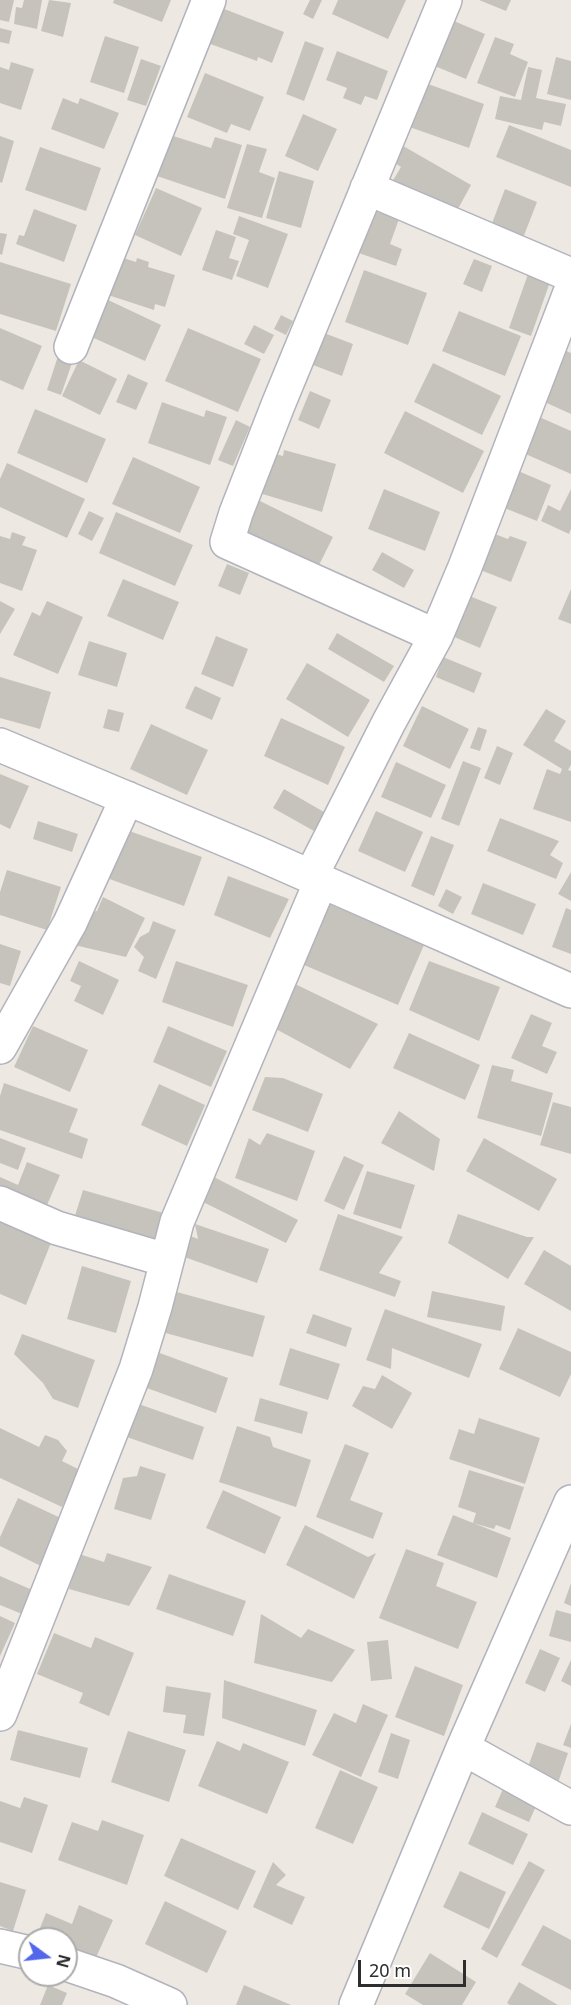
<!DOCTYPE html>
<style>
body{margin:0}
#map{position:relative;width:571px;height:2005px;overflow:hidden;background:#ede9e2;font-family:"Noto Sans",sans-serif}
canvas{display:block}
.north{position:absolute;left:18px;top:1927px;width:60px;height:60px;box-sizing:border-box;background:#fff;border:2px solid #ababab;border-radius:50%;rotate:105deg;font-size:16px;font-weight:700;line-height:24px;text-align:center;color:#2e2e2e}
.north::after{content:'';display:block;margin:auto;width:21px;height:27px;background:#5267eb;clip-path:polygon(50% 0,100% 100%,50% 72%,0 100%)}
.scale{position:absolute;left:358px;top:1960px;width:108px;height:27px;box-sizing:border-box;border:3px solid #2e2e2e;border-top:0;padding-left:8px;font-size:18px;line-height:21px;white-space:nowrap;color:#2e2e2e;-webkit-text-stroke:4px #fff;paint-order:stroke}
</style>
<div id="map">
<canvas width="571" height="2005"></canvas>
<div class="north">N</div>
<div class="scale">20 m</div>
</div>
<script>
const context = document.querySelector('canvas').getContext('2d');
context.lineJoin = 'round';
function fill(path, color) { context.fillStyle = color; context.fill(path, 'evenodd'); }
const shape = rows => new Path2D(rows.map(r => 'M' + r).join(''));
function trace(path, color, width, dash) { context.strokeStyle = color; context.lineWidth = width; context.lineCap = dash ? 'butt' : 'round'; context.setLineDash(dash || []); context.stroke(path); }
fill(shape([
 [0,0,14,0,9,22,0,20],
 [24,0,42,0,37,29,14,24,16,7,22,8],
 [49,0,71,3,63,37,41,31],
 [114,0,171,0,162,22,113,3],
 [310,0,322,0,313,19,303,14],
 [338,0,406,0,388,39,332,14],
 [479,0,511,0,506,11],
 [219,7,284,32,272,63,258,57,257,61,205,42],
 [449,19,485,34,466,79,430,64],
 [0,28,12,31,9,44,0,42],
 [105,36,139,47,124,93,90,82],
 [495,37,514,44,510,54,528,62,515,97,477,83],
 [305,41,324,48,304,101,286,94],
 [337,51,388,71,377,100,365,96,361,105,343,98,347,88,326,80],
 [556,57,571,61,571,100,547,94],
 [141,59,161,66,146,106,127,100],
 [11,62,34,69,21,110,0,103,0,67,9,70],
 [528,67,542,70,536,98,566,104,561,126,544,122,542,130,495,119,500,96,521,100],
 [205,73,264,97,250,131,231,124,227,133,187,117],
 [428,84,484,104,469,148,401,124,407,108,418,112],
 [63,98,78,104,80,98,119,113,104,149,51,129],
 [303,114,337,129,318,171,285,156],
 [509,125,571,150,571,187,496,157],
 [164,133,211,148,215,137,242,145,225,199,151,174],
 [0,136,14,141,2,183,0,182],
 [398,143,471,185,453,218,392,182,401,167,389,159],
 [247,144,267,149,259,172,275,178,262,218,227,208],
 [40,147,101,168,86,211,25,190],
 [279,171,314,181,301,228,266,218],
 [156,188,202,208,181,256,135,235],
 [505,189,537,202,523,238,491,226],
 [34,209,77,225,64,262,16,244,19,235,24,236],
 [368,209,399,219,390,244,402,249,396,266,353,251],
 [239,216,288,234,268,288,236,276,249,240,233,234],
 [216,230,236,237,229,258,239,261,232,280,202,270],
 [0,233,7,234,2,255,0,254],
 [114,255,136,262,137,258,149,262,148,267,175,275,165,307,155,304,154,310,102,293],
 [474,259,492,266,482,292,463,284],
 [0,262,71,284,56,331,0,314],
 [364,270,427,293,408,345,345,322],
 [528,274,550,282,531,336,509,328],
 [104,298,161,325,145,361,87,335],
 [459,311,521,336,505,376,442,351],
 [281,315,293,321,286,335,274,329],
 [254,325,274,335,264,354,244,344],
 [0,328,42,346,23,390,0,380],
 [188,328,261,359,238,412,165,381],
 [324,333,353,344,342,376,313,365],
 [560,348,571,353,571,414,538,399],
 [58,356,73,360,61,395,47,390],
 [79,360,117,379,100,415,62,396],
 [433,363,501,396,482,435,414,402],
 [128,374,148,383,136,410,116,402],
 [310,391,331,400,319,429,298,420],
 [162,402,204,417,206,410,227,417,210,465,148,443],
 [35,409,106,439,87,483,17,453],
 [405,411,484,451,463,493,384,453],
 [537,416,571,431,571,474,521,452],
 [236,420,250,427,233,466,218,460],
 [284,450,336,464,322,512,256,492,268,452,283,456],
 [133,457,200,487,180,533,112,504],
 [7,463,85,499,67,538,0,507,0,479],
 [516,470,551,485,537,521,502,507],
 [384,489,440,512,425,551,368,529],
 [571,489,571,529,569,534,541,521,548,505,560,511],
 [256,499,333,537,317,569,240,531],
 [89,511,104,518,92,541,78,534],
 [116,512,193,545,175,586,99,553],
 [484,530,508,539,510,536,527,542,511,582,470,566],
 [12,532,26,537,22,545,37,550,22,591,0,583,0,536,10,539],
 [382,552,414,570,404,588,372,570],
 [227,564,249,573,240,595,218,586],
 [123,579,179,602,163,640,107,616],
 [571,589,571,624,558,619],
 [462,593,497,607,480,648,445,633],
 [0,601,15,609,0,634],
 [47,601,83,617,58,674,13,655,32,612,40,616],
 [337,633,394,666,384,682,328,649],
 [216,636,248,649,233,687,201,674],
 [89,641,127,653,117,687,78,675],
 [443,657,482,673,474,693,436,677],
 [307,663,370,700,348,737,286,699],
 [0,677,51,692,40,729,0,718],
 [195,686,221,698,212,720,185,708],
 [422,706,469,729,450,769,403,746],
 [108,709,124,713,119,732,103,728],
 [546,709,566,721,554,741,571,751,571,765,568,770,571,771,571,822,533,809,547,769,560,774,562,769,523,745],
 [281,718,345,747,328,785,264,756],
 [151,724,208,750,187,795,130,769],
 [478,727,487,730,480,751,470,748],
 [497,746,513,753,500,785,484,778],
 [463,761,481,768,459,826,441,819],
 [396,762,446,785,431,818,381,797],
 [0,774,29,786,10,829,0,824],
 [284,789,324,812,314,831,273,808],
 [376,811,423,832,405,872,358,851],
 [500,818,559,841,550,855,563,863,556,879,487,851],
 [38,821,78,834,72,852,33,839],
 [121,828,202,857,184,906,104,877],
 [431,836,454,845,434,896,411,886],
 [7,870,61,887,47,930,0,915,0,892],
 [571,872,571,901,558,894],
 [228,876,289,899,270,938,214,915],
 [483,883,536,904,523,935,471,914],
 [446,889,462,897,453,914,438,906],
 [103,897,145,918,126,957,74,945,81,915,97,911],
 [329,904,424,945,398,1005,304,965],
 [566,908,571,910,571,954,552,947],
 [153,921,176,930,156,979,138,971,144,957,134,947,140,937,149,932],
 [0,944,21,951,10,986,0,983],
 [79,961,119,980,103,1015,74,1001,81,986,70,981],
 [176,961,248,985,233,1027,162,1002],
 [429,961,500,987,479,1041,409,1010],
 [295,984,378,1024,350,1069,274,1028],
 [531,1014,552,1023,542,1046,557,1052,547,1074,511,1058],
 [33,1026,88,1050,70,1092,14,1067],
 [168,1026,227,1051,211,1087,153,1062],
 [409,1033,480,1065,465,1100,393,1068],
 [492,1065,514,1070,511,1081,553,1093,541,1136,477,1118],
 [265,1077,283,1078,323,1094,308,1132,252,1110],
 [4,1083,78,1109,69,1132,88,1139,82,1159,0,1130,0,1096],
 [159,1084,205,1105,187,1146,141,1125],
 [553,1102,571,1107,571,1154,540,1145],
 [399,1111,440,1139,434,1171,381,1143],
 [267,1133,315,1151,297,1201,235,1178,249,1138,260,1145],
 [0,1138,26,1148,18,1170,0,1163],
 [484,1138,557,1179,539,1211,466,1171],
 [344,1156,364,1165,344,1210,324,1201],
 [27,1162,60,1175,44,1212,0,1194,0,1177,18,1185],
 [367,1171,415,1185,401,1229,353,1214],
 [208,1174,298,1220,286,1243,203,1202],
 [83,1190,167,1214,158,1243,74,1219],
 [338,1214,403,1237,379,1273,401,1281,395,1297,319,1270],
 [458,1214,527,1237,534,1237,508,1279,448,1243],
 [0,1216,53,1238,26,1305,0,1294],
 [195,1224,269,1249,257,1283,176,1254,183,1233,198,1239],
 [544,1250,571,1266,571,1311,524,1284],
 [82,1266,131,1281,116,1333,67,1319],
 [173,1291,265,1316,253,1357,162,1332],
 [432,1291,505,1306,501,1331,427,1317],
 [385,1309,482,1344,469,1378,392,1348,391,1369,366,1360],
 [313,1314,352,1328,346,1347,306,1333],
 [518,1328,571,1352,571,1374,560,1397,499,1369],
 [22,1334,95,1360,78,1408,53,1399,43,1383,14,1354],
 [290,1348,340,1364,328,1400,279,1385],
 [157,1352,228,1378,216,1413,144,1387],
 [382,1375,412,1393,392,1429,352,1406,363,1386,375,1389],
 [260,1398,308,1412,302,1434,254,1421],
 [133,1402,204,1427,193,1460,121,1435],
 [479,1418,540,1438,525,1484,449,1459,459,1429,474,1434],
 [237,1426,270,1437,273,1447,311,1460,296,1507,219,1482],
 [0,1428,39,1447,45,1435,58,1440,67,1451,62,1461,80,1470,62,1507,0,1478],
 [345,1444,369,1453,350,1500,383,1513,373,1539,316,1517],
 [140,1466,166,1474,151,1520,114,1509,123,1478,137,1476],
 [469,1470,524,1487,510,1530,496,1525,494,1529,473,1523,476,1513,458,1507],
 [223,1490,281,1517,265,1554,206,1528],
 [18,1498,65,1520,43,1567,0,1546,0,1537],
 [453,1515,511,1538,497,1578,437,1555],
 [305,1525,368,1557,376,1553,354,1599,286,1565],
 [406,1549,444,1563,436,1586,477,1602,458,1649,379,1618],
 [107,1553,152,1567,129,1606,69,1589,79,1554,104,1562],
 [169,1574,246,1601,233,1636,156,1609],
 [0,1576,37,1592,27,1616,0,1605],
 [571,1583,571,1606,564,1603],
 [556,1610,571,1614,571,1642,549,1636],
 [261,1614,301,1638,308,1629,355,1650,332,1682,254,1663],
 [0,1616,15,1623,0,1656],
 [54,1633,91,1648,95,1637,134,1653,109,1716,79,1703,83,1693,37,1674],
 [388,1640,392,1679,371,1681,367,1642],
 [540,1649,560,1658,545,1692,525,1683],
 [571,1660,571,1686,561,1681],
 [415,1666,463,1685,444,1736,395,1717],
 [224,1680,317,1710,305,1746,222,1718],
 [166,1686,211,1693,204,1736,183,1733,186,1715,163,1712],
 [363,1704,388,1715,361,1777,312,1755,334,1713,356,1723],
 [571,1724,571,1748,563,1745],
 [18,1730,88,1748,80,1778,10,1760],
 [128,1731,186,1750,169,1802,111,1782],
 [391,1733,410,1740,398,1779,378,1772],
 [217,1741,240,1751,243,1743,289,1762,267,1814,198,1786],
 [537,1742,568,1753,556,1789,524,1778],
 [340,1770,378,1787,353,1844,315,1828],
 [506,1782,540,1797,529,1822,495,1807],
 [24,1797,48,1805,32,1853,0,1842,0,1801,20,1808],
 [482,1812,528,1834,513,1865,468,1844],
 [102,1820,144,1835,127,1885,58,1860,72,1822,98,1831],
 [181,1838,256,1871,238,1910,164,1876],
 [529,1861,545,1870,497,1958,481,1949],
 [273,1862,286,1875,276,1885,305,1897,292,1925,253,1907],
 [460,1871,506,1892,489,1929,443,1907],
 [0,1882,26,1890,13,1931,0,1926],
 [165,1901,227,1931,207,1973,145,1944],
 [79,1905,113,1920,94,1962,66,1951,66,1939,36,1938,46,1913,72,1924],
 [543,1925,571,1940,571,1990,521,1965],
 [430,1953,476,1982,462,2005,423,2005,405,1994],
 [519,1982,558,2005,510,2005,507,2003],
 [48,1985,67,1993,62,2005,40,2005],
 [244,1985,291,2005,236,2005]
]), '#c6c3bd');
const minor = shape([
 [367,188,571,275],
 [71,347,209,0],
 [436,636,227,542,236,513,278,405,445,0],
 [0,745,255,852,571,991],
 [311,876,389,722,436,636,465,567,571,290],
 [0,1047,70,923,127,798],
 [0,1203,57,1228,166,1260],
 [0,1714,136,1369,155,1307,177,1222,321,881],
 [463,1748,571,1808],
 [0,1946,30,1953],
 [66,1964,116,1981,170,2005],
 [356,2005,463,1748,571,1502]
]);
trace(minor, '#b2b3bc', 36);
trace(minor, '#fff', 33);
</script>
